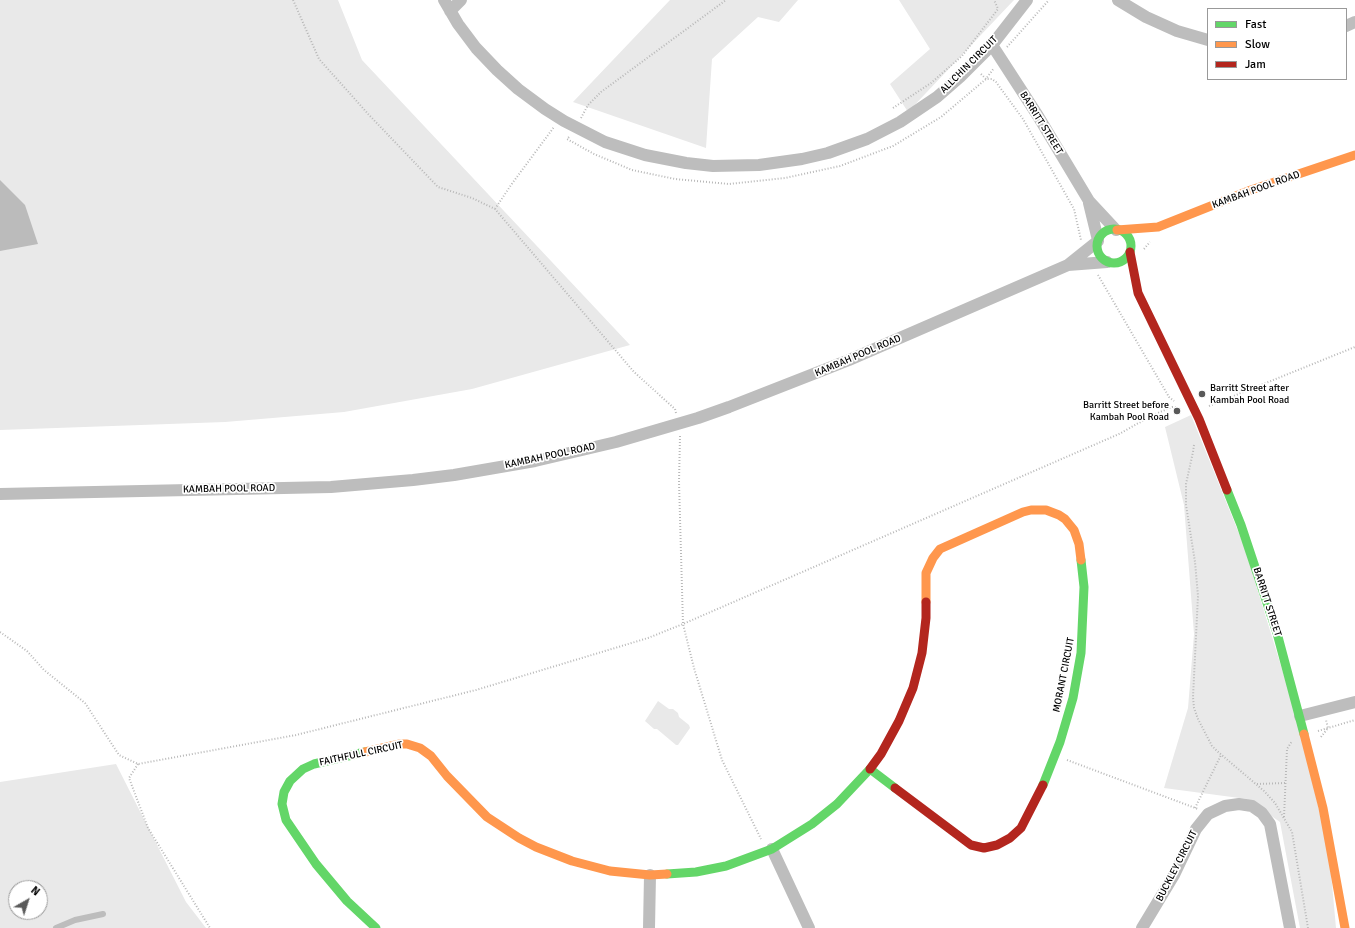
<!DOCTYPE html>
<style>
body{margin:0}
#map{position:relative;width:1355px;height:928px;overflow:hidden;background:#fff;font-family:Signika,sans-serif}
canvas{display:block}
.legend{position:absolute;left:1207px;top:8px;width:140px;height:72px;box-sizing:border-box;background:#fff;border:1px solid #999;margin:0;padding:5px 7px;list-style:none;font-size:12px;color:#000}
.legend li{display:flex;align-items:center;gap:8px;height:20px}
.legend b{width:20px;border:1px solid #999}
.north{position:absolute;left:8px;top:880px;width:40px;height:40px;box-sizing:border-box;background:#fff;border:1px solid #999;border-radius:50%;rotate:39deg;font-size:11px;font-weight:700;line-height:16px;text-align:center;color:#000}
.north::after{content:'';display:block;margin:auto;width:14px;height:18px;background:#595959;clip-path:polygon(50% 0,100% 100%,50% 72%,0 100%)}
</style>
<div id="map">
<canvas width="1355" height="928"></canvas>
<ul class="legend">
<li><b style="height:5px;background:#63d668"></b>Fast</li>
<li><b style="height:5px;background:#ff974d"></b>Slow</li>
<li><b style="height:5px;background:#b3261e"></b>Jam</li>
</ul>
<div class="north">N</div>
</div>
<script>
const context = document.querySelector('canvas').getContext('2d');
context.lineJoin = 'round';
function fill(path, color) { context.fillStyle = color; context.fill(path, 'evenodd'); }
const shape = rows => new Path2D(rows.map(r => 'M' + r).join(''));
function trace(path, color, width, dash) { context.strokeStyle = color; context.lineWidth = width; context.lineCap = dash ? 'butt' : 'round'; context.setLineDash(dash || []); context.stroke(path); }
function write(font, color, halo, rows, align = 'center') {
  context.font = font + ' Signika,sans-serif'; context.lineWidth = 3.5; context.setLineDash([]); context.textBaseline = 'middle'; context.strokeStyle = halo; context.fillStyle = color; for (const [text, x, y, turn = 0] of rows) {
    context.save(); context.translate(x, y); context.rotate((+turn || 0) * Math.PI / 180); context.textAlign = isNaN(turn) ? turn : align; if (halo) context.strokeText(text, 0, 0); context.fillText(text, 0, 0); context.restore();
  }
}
fill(shape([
 [0,0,338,0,362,60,630,345,472,389,344,412,225,422,0,430],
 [670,0,798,0,779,22,758,17,712,59,706,148,573,102],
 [899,0,1014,0,908,112,890,84,930,49],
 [1191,415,1244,546,1297,718,1329,851,1336,928,1300,928,1280,822,1247,799,1164,788,1188,708,1194,634,1184,505,1165,427],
 [658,701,669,709,673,709,678,713,679,717,689,725,690,728,678,745,676,745,657,729,654,729,645,721],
 [116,764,186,902,206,928,0,928,0,782],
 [16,888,40,888,40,912,16,912]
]), '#e9e9e9');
fill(shape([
 [0,180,25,205,38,244,0,251]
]), '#bbb');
trace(shape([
 [293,0,319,59,370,116,438,187,472,198,495,209,634,372,675,409,676,413],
 [1007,47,1049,0],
 [981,74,986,79,994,68],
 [893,108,931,83,962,56,998,9,994,0],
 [581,118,588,105,601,92,726,0],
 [569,137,567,139,594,154,632,170,675,179,729,184,785,178,840,166,893,146,941,117,986,79,992,79,996,82,1023,119,1074,209,1081,240],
 [495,209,511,185,554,127],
 [1144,249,1150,242],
 [1098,275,1169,397,1174,401],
 [1209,406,1355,347],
 [680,436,679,482,683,624,694,668,722,760,761,839],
 [1194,445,1193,452,1186,484,1186,505,1195,562,1198,596,1193,697,1194,708,1198,719,1212,746,1217,751,1264,791,1275,803,1292,832,1308,928],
 [0,632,27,651,44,670,85,703,119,755,138,764,296,735,476,690,648,638,683,624,1119,434,1153,415,1172,407,1177,407],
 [1318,731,1355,720],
 [1321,737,1328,728,1326,720],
 [1067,760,1198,809],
 [138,764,129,778,148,828,210,928],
 [1257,784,1285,783],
 [1195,808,1221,755],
 [1284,817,1287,749,1292,741]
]), '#b8b8b8', 2, [1, 2]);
trace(shape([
 [56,928,75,920,103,914]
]), '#bdbdbd', 6);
trace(shape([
 [444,0,458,24,476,48,497,70,518,89,545,109,564,121,605,142,645,155,686,163,713,166,759,165,802,159,828,153,867,139,900,122,937,97,960,77,992,45,1027,0],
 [1118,0,1146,17,1177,31,1208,40],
 [450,11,461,0],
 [1346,26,1355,22],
 [992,45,1038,116,1089,201,1116,230],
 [1089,203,1098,240],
 [1068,265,1107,262],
 [0,494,331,487,413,480,454,475,535,461,616,442,698,418,729,407,849,360,1068,265,1098,241],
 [1300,716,1355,702],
 [772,849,809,928],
 [649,928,650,875],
 [1142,928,1174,875,1196,829,1208,814,1225,806,1239,804,1252,806,1262,813,1270,824,1290,928]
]), '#bdbdbd', 12);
trace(shape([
 '1097 246a17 17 0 1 1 34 0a17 17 0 1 1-34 0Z',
 [1227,490,1241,525,1277,633,1304,734],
 [365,752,314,764,303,769,290,781,284,792,282,804,286,820,316,864,347,901,376,928],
 [1043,785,1060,742,1073,698,1081,653,1084,587,1081,560],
 [667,874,696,872,726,866,772,849,812,824,837,804,870,769,895,788]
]), '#63d668', 9);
trace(shape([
 [1117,230,1158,227,1251,190,1355,155],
 [926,602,926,573,933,558,940,549,1023,512,1031,510,1046,510,1059,515,1065,519,1074,530,1079,544,1081,560],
 [1304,734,1323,808,1345,928],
 [365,752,400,744,407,744,420,748,431,756,447,776,487,817,519,838,536,847,572,861,610,871,650,875,667,874]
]), '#ff974d', 9);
trace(shape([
 [1130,252,1138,293,1199,419,1227,490],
 [870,769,881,754,899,721,913,688,922,653,926,618,926,602],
 [895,788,971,845,984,848,997,845,1010,838,1021,828,1043,785]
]), '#b3261e', 9);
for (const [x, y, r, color] of [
 [1202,394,4,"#595959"],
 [1177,411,4,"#595959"]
]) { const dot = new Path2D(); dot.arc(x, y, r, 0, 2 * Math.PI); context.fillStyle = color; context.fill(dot); trace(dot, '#fff', 1.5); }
write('10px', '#000', '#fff', [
 ["ALLCHIN CIRCUIT",969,65,-45],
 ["BARRITT STREET",1041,123,58],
 ["KAMBAH POOL ROAD",1256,190,-20],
 ["KAMBAH POOL ROAD",858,356,-23],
 ["KAMBAH POOL ROAD",550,456,-12],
 ["KAMBAH POOL ROAD",229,489,-1],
 ["BARRITT STREET",1267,602,72],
 ["MORANT CIRCUIT",1064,675,-79],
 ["FAITHFULL CIRCUIT",361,754,-12],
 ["BUCKLEY CIRCUIT",1177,866,-63]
]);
write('10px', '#000', '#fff', [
 ["Barritt Street after",1210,388],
 ["Kambah Pool Road",1210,400],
 ["Barritt Street before",1169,405,"right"],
 ["Kambah Pool Road",1169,417,"right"]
], 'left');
</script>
